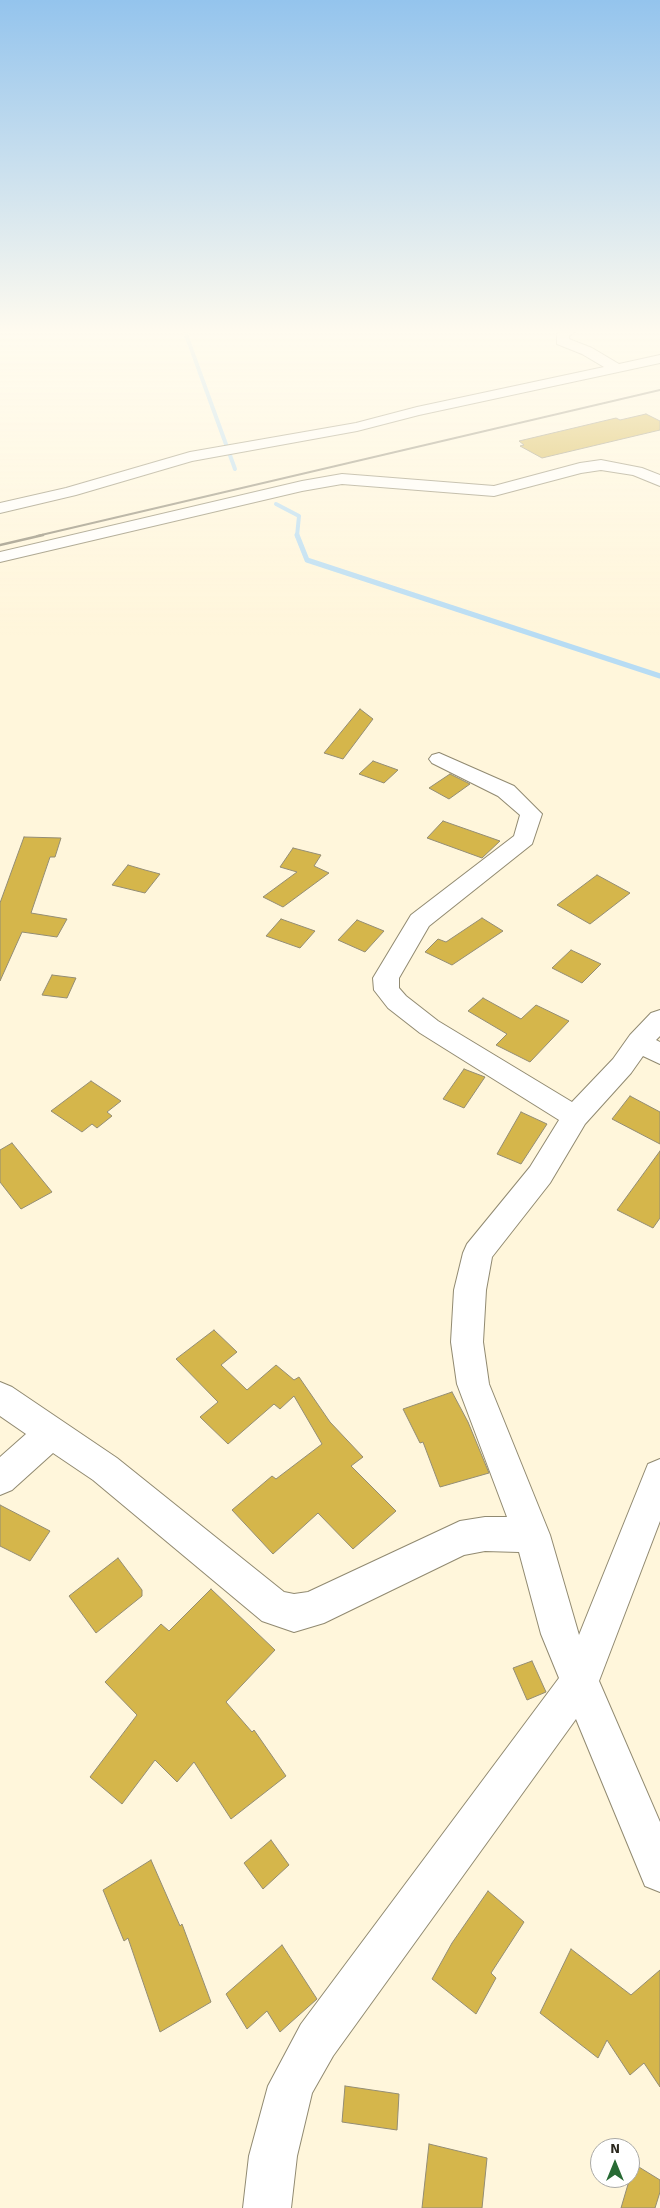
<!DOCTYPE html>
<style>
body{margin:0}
#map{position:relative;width:660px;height:2208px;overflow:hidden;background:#fff6db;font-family:Signika,sans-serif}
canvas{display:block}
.north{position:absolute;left:590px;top:2138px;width:50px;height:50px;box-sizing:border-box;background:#fff;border:1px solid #aaa9a5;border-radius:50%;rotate:0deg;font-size:14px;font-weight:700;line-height:20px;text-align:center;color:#2a271d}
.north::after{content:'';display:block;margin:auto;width:18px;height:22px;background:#286a34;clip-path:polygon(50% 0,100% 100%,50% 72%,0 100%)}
</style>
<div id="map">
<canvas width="660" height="2208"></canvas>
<div class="north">N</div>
</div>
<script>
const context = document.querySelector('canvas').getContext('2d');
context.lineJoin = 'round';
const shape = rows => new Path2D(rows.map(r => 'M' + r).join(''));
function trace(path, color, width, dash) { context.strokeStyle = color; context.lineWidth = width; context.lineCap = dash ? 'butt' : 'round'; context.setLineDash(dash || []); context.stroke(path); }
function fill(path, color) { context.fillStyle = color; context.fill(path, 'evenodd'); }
trace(shape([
 [184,329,235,469],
 [276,504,299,516,297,536]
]), '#b7dcf4', 4);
trace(shape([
 [297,535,307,560,660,676]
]), '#b7dcf4', 5);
const building = shape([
 [646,414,660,421,660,430,542,458,520,446,524,445,519,441,616,418,620,420,646,414],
 [360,709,373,719,343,759,324,753,360,709],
 [373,761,398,770,384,783,359,774,373,761],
 [450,774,470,784,449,799,429,788,450,774],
 [443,821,500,841,482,858,427,838,443,821],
 [24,837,61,838,55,857,50,857,31,913,67,919,57,937,22,932,0,981,0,903,24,837],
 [293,848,321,855,314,866,329,873,283,907,263,897,297,872,280,867,293,848],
 [128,865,145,870,160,874,145,893,112,885,128,865],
 [597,875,630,893,590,924,557,905,597,875],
 [482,918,503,931,452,965,425,952,438,939,446,942,482,918],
 [281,919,315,931,300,948,266,936,281,919],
 [357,920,384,931,365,952,338,940,357,920],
 [571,950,601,964,582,983,552,968,571,950],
 [52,975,76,978,67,998,42,995,52,975],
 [483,998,521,1019,536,1005,569,1021,530,1062,496,1045,507,1034,468,1011,483,998],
 [464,1069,485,1077,464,1108,443,1099,464,1069],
 [91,1081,121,1101,107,1112,112,1116,97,1128,92,1124,82,1132,51,1111,91,1081],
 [630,1096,660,1112,660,1144,612,1119,630,1096],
 [521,1112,547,1124,521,1164,497,1154,521,1112],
 [12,1143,52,1192,21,1209,0,1182,0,1150,12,1143],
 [660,1151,660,1218,653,1228,617,1210,660,1151],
 [214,1330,237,1352,221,1365,247,1390,276,1365,294,1380,299,1377,330,1422,363,1457,351,1466,396,1511,353,1549,318,1513,273,1554,232,1510,272,1476,276,1479,322,1444,294,1396,280,1409,274,1404,228,1444,200,1417,218,1402,176,1359,214,1330],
 [452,1392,468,1422,489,1473,440,1487,423,1442,420,1443,403,1409,452,1392],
 [0,1505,50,1531,30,1561,0,1546,0,1505],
 [118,1558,142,1590,142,1596,96,1633,69,1596,118,1558],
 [211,1589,275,1650,226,1702,252,1732,254,1730,286,1776,231,1819,194,1762,177,1782,155,1760,122,1804,90,1777,137,1715,105,1682,161,1624,169,1631,211,1589],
 [532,1661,546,1692,527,1700,513,1668,532,1661],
 [271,1840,289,1865,263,1889,244,1863,271,1840],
 [151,1860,180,1926,182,1924,211,2002,160,2032,128,1938,124,1941,103,1890,151,1860],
 [488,1891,524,1922,491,1973,496,1978,476,2014,432,1979,452,1943,488,1891],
 [282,1945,317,1999,280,2032,267,2011,247,2029,226,1994,282,1945],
 [571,1949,631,1995,660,1970,660,2087,644,2063,630,2075,607,2040,598,2058,540,2013,571,1949],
 [345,2086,399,2094,397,2130,342,2122,345,2086],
 [429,2144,487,2158,482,2208,422,2208,429,2144],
 [634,2164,660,2180,660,2192,655,2208,621,2208,634,2164]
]);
fill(building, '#d5b64b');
trace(building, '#948d74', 1);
const minor = shape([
 [563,329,578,329,569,336,569,339,592,348,619,364,660,355,660,363,419,415,357,431,192,461,76,495,0,513,0,503,66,488,190,452,356,423,417,407,604,367,582,354,557,344,557,334,563,329],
 [601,460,642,468,660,475,660,486,633,475,601,470,581,473,494,496,342,484,302,491,0,562,0,552,302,481,342,474,494,486,580,463,601,460],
 [439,753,514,786,542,814,532,844,429,926,399,978,399,988,406,996,438,1021,572,1102,613,1059,630,1035,651,1013,660,1010,660,1036,656,1040,660,1042,660,1064,643,1056,631,1073,585,1124,550,1183,492,1257,486,1290,483,1342,489,1384,550,1535,579,1635,648,1464,660,1459,660,1521,599,1681,660,1822,660,1892,645,1886,576,1719,333,2056,312,2093,297,2156,291,2208,243,2208,249,2156,268,2086,301,2024,559,1678,541,1634,519,1552,485,1551,464,1555,324,1623,294,1632,262,1621,93,1480,53,1453,12,1490,0,1495,0,1457,26,1434,0,1416,0,1382,12,1387,117,1458,284,1592,294,1594,308,1592,460,1521,485,1517,507,1517,457,1384,451,1342,454,1290,463,1253,467,1244,530,1167,559,1120,420,1033,388,1008,374,990,373,978,411,915,514,836,520,815,498,796,432,763,429,759,432,755,439,753]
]);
trace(minor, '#918a71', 2);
fill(minor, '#fff');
trace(shape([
 [37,536,660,390]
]), '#918b79', 2);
trace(shape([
 [0,545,43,535]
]), '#918b79', 2.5);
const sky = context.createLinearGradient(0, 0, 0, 638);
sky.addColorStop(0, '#94c4ed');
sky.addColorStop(0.52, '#fffbef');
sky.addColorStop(1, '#fffbef00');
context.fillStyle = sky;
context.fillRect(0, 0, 660, 638);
</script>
